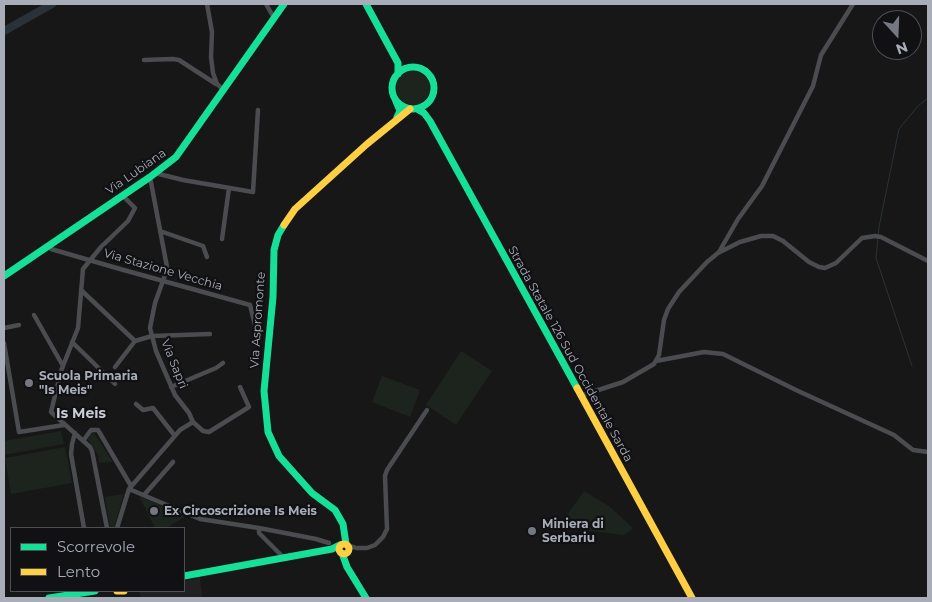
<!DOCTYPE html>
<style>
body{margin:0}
#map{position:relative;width:932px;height:602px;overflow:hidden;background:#171717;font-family:Montserrat,sans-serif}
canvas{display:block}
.frame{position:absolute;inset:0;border:5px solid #a8adb8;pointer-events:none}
.legend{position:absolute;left:10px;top:527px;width:175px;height:65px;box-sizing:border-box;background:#111113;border:1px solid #4d4f55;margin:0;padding:6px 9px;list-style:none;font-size:15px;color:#a8adb8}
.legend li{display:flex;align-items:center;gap:10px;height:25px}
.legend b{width:25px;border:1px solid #4d4f55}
.north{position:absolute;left:872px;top:10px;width:50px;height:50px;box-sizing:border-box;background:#111113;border:1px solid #4d4f55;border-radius:50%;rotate:160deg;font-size:14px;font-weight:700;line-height:20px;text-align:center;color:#a8adb8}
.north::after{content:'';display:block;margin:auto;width:18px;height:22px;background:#757880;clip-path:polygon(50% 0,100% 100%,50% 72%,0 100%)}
</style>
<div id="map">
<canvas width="932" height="602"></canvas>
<div class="frame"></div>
<ul class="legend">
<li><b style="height:6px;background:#16e098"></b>Scorrevole</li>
<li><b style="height:6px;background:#ffcf43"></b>Lento</li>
</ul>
<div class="north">N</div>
</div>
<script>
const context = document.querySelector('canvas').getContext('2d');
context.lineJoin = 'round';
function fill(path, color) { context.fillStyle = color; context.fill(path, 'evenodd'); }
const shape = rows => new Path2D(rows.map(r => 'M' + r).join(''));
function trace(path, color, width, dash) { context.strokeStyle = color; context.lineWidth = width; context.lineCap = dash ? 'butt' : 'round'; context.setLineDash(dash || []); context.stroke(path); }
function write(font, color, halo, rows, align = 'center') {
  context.font = font + ' Montserrat,sans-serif'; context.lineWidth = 4.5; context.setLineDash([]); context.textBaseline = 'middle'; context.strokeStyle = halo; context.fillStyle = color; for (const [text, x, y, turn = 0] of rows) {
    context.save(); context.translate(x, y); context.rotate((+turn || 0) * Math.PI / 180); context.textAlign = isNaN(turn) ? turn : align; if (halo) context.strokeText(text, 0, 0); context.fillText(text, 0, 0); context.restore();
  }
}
fill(shape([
 [200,578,202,598,141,598,139,591,184,591,184,581]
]), '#212123');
fill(shape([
 '396 88a17 17 0 1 1 34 0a17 17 0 1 1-34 0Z',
 [461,351,492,371,456,425,426,405],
 [382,376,420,390,410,417,372,402],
 [61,431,64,444,4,455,4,441],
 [92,433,94,433,113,462,99,463,98,455,88,439],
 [65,447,72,483,11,494,5,458],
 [584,491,609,506,633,528,624,535,573,529,563,521],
 [124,494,114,528,110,528,105,497],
 [139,496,186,516,166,528,155,528]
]), '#1d241e');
trace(shape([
 [912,366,876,258,879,227,899,129,918,106,928,98]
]), '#2a3239', 1);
trace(shape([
 [4,31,52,4]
]), '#2a3239', 8);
trace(shape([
 [207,4,212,32,211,57,213,73,217,84,224,90],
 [266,4,274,18],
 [144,60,173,59,179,60,216,84],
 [155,173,183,180,253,192,258,110],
 [160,231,203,246,207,257],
 [222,239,229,188],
 [48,246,51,249,120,269,250,305,256,329],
 [719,252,738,219,762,186,813,86,821,55,853,4],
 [81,290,135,341],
 [34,315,63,366],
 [4,328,19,325],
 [72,342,115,384],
 [4,343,19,432,64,425],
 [656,361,704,352,723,354,796,390,894,435,913,450,928,452],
 [115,367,135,341,152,336,210,334],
 [171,387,216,368,223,363],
 [580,396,623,382,654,364,659,355,664,320,668,309,679,292,707,262,718,253,740,242,761,236,773,236,783,241,809,262,819,267,825,268,836,263,862,238,875,236,881,237,928,261],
 [136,404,143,410,153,408,175,436],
 [193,422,203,431,209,432,249,407,240,387],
 [75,433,72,444,71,454,84,528],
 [83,441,91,430,98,430,131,486],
 [129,489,200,519,259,528,259,533,284,558],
 [144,495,173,462],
 [107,528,92,451,90,447,51,412,61,371,78,328,83,269,101,247,128,221,135,208,123,196],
 [117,528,129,489,180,430,193,422,189,413,175,395,156,351,150,328,155,303,164,278,167,267,150,177],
 [259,528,316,539,329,543],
 [348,545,356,548,367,548,375,545,383,537,387,529,385,476,387,470,427,410]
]), '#4b4c50', 4.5);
trace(shape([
 [366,4,398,63,398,74],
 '392 88a21 21 0 1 1 42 0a21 21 0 1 1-42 0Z',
 [395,99,400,111,397,117],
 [417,109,424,113,430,121,577,388],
 [284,225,278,235,274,250,273,297,264,391,268,432,279,456,312,493,335,510,343,524,346,544],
 [4,276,150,177,176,157,284,4],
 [342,553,347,567,366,598],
 [184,576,332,549,340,545],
 [49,598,95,591]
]), '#16e098', 7);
trace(shape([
 [284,225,295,209,367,144,410,109],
 [577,388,692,598],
 '339 549a5 5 0 1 1 10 0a5 5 0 1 1-10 0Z',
 [117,591,124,591]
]), '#ffcf43', 7);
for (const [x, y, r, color] of [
 [29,383,5,"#757880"],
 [154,511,5,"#757880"],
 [532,531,5,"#757880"]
]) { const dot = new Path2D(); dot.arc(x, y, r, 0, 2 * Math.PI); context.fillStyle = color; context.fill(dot); trace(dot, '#111113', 2); }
write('12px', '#a8adb8', '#111113', [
 ["Via Lubiana",136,172,-35],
 ["Via Stazione Vecchia",163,270,16],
 ["Via Aspromonte",258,320,-86],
 ["Strada Statale 126 Sud Occidentale Sarda",570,354,61],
 ["Via Sapri",174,364,68]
]);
write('bold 12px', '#a8adb8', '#111113', [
 ["Scuola Primaria",39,376],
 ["\"Is Meis\"",39,390],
 ["Ex Circoscrizione Is Meis",164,511],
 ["Miniera di",542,524],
 ["Serbariu",542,538]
], 'left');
write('bold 14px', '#c9ccd4', '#111113', [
 ["Is Meis",81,414]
]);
</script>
